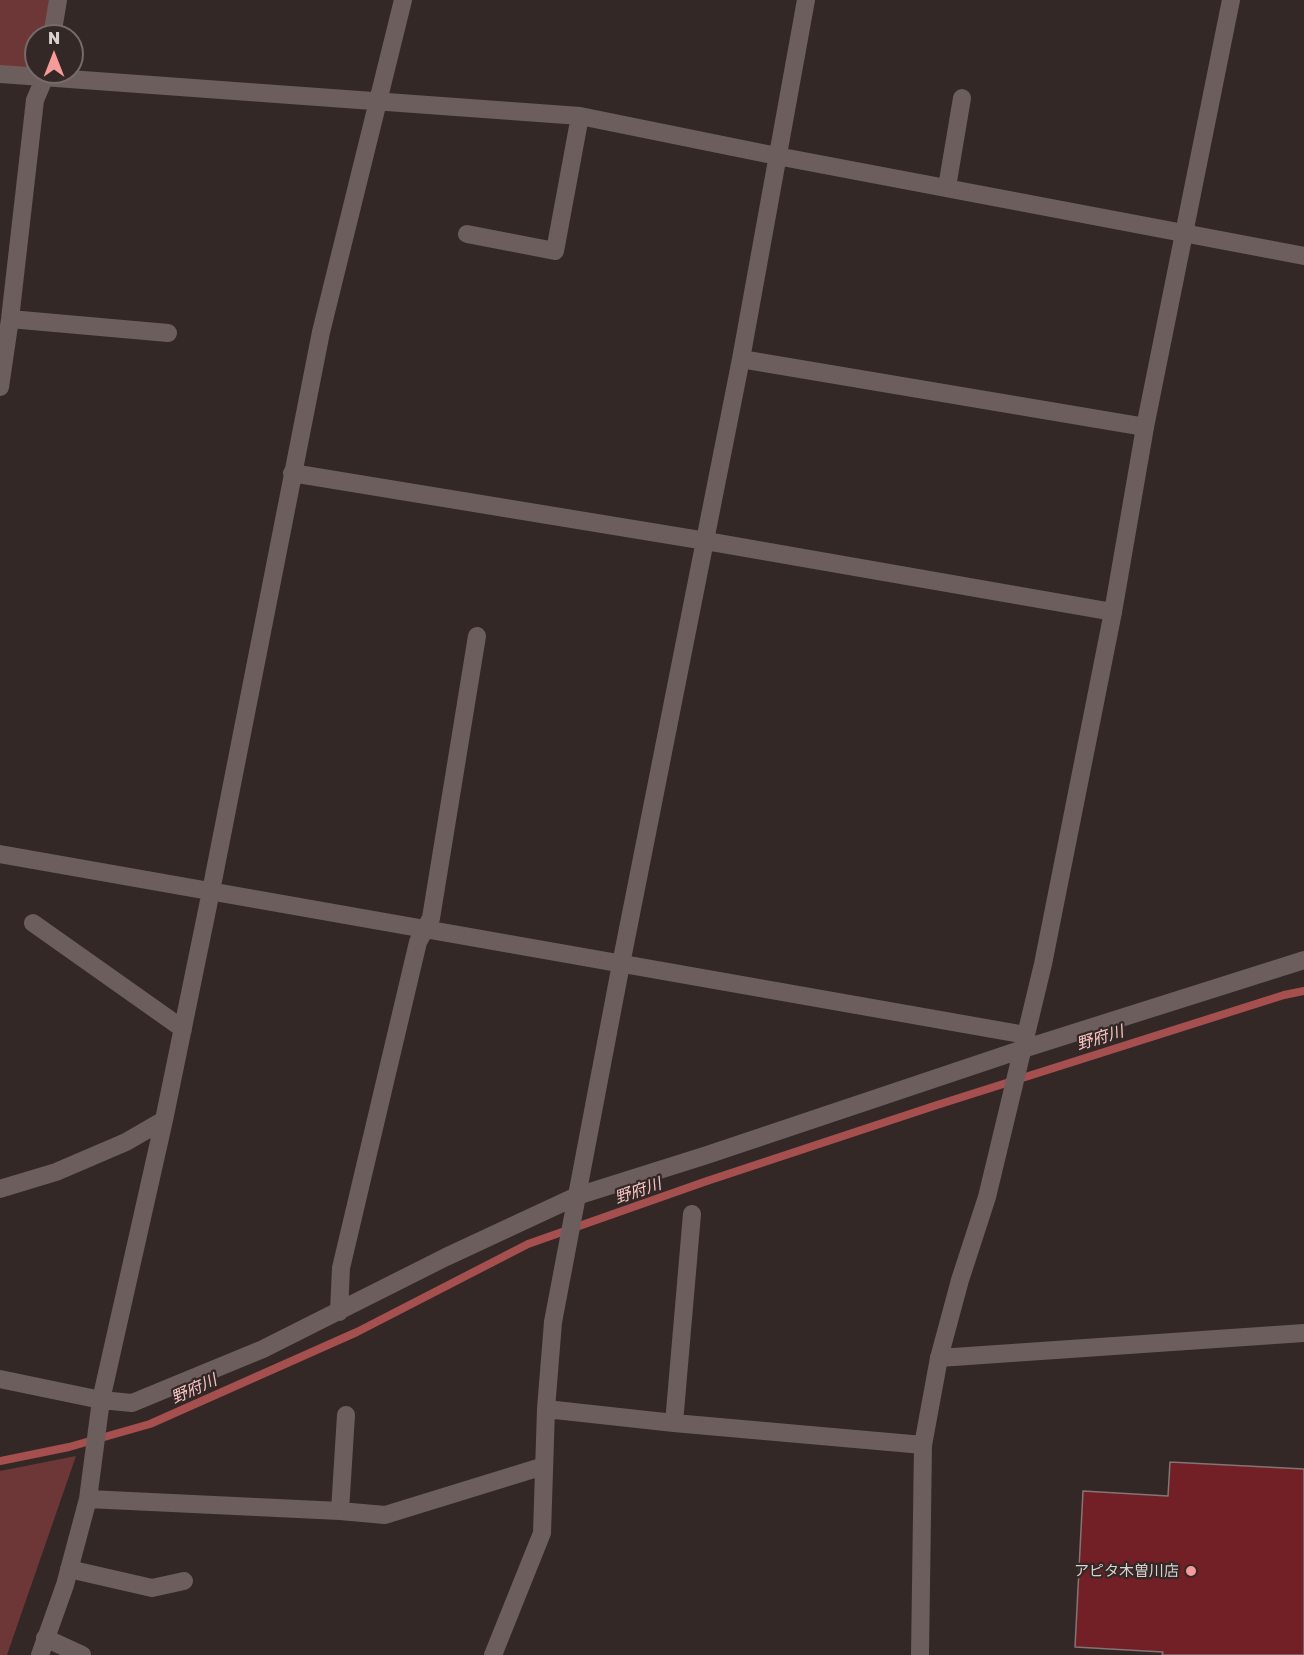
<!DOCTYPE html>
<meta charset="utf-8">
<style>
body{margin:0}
#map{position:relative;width:1304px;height:1655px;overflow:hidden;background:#342827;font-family:"Golos Text",sans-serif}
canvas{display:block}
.north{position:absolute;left:24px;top:24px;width:60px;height:60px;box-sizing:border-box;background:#342827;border:2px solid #766b6b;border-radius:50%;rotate:0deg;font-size:16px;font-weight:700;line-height:24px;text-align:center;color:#d9d0d0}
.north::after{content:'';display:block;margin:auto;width:21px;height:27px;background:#f59b99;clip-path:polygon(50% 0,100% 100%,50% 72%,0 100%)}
</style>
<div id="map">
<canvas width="1304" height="1655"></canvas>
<div class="north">N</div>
</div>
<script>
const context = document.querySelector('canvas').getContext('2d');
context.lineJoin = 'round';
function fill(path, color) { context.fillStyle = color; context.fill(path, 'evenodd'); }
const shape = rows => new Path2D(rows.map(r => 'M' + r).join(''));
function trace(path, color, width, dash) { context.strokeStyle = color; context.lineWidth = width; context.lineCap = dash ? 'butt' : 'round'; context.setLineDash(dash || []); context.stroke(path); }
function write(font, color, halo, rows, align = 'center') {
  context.font = font + ' "Golos Text","Noto Sans JP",sans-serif'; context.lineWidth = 4.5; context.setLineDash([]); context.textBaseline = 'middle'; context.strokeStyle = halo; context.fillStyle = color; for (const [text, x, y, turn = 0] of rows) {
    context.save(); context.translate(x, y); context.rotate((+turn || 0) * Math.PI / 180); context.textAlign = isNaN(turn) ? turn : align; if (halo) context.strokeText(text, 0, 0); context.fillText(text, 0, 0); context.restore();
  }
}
fill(shape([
 [0,0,67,0,58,36,36,36,36,72,0,73],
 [76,1456,7,1655,0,1655,0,1471]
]), '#6d3737');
trace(shape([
 [0,1461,69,1447,150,1424,357,1332,528,1244,707,1181,937,1105,1284,995,1304,991]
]), '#a54f4f', 8);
const building = shape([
 [1170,1462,1304,1469,1304,1655,1162,1655,1163,1652,1075,1647,1083,1491,1168,1496,1170,1462]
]);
fill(building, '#722025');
trace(building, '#847574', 1.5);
trace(shape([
 [52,36,58,0],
 [0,74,580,116,777,156,1304,256],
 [947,187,962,98],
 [467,234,555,251,580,116],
 [10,319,168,333],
 [741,359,1145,427],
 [0,387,10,319,35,100,47,72],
 [292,473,706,541,1113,612],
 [0,854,1026,1035],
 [33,923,183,1029],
 [0,1189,56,1172,126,1142,164,1120],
 [339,1312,341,1268,418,942,431,918,477,636],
 [939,1358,1304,1333],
 [0,1379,101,1400,132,1403,263,1349,446,1257,577,1196,707,1155,1023,1049,1304,960],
 [546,1409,674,1423,923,1445],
 [674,1423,692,1214],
 [88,1499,340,1511,385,1515,544,1466],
 [340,1511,346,1415],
 [69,1569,152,1588,184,1581],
 [45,1638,82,1655],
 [40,1655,65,1585,88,1499,101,1400,164,1120,211,891,321,332,403,0],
 [493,1655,542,1533,546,1409,553,1322,621,964,741,359,806,0]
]), '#6c5e5d', 18);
trace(shape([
 [920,1655,923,1445,939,1358,960,1280,987,1197,1043,964,1113,612,1145,427,1231,0]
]), '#6c5e5d', 18);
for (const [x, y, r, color] of [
 [1191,1571,6,"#f59b99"]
]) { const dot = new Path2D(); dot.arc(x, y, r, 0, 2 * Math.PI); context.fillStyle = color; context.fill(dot); trace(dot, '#342827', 2); }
write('15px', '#d9d0d0', '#342827', [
 ["アピタ木曽川店",1179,1571]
], 'right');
write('italic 16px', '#fac7c5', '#342827', [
 ["野府川",1100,1038,-17],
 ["野府川",638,1191,-19],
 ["野府川",194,1389,-24]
]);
</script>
